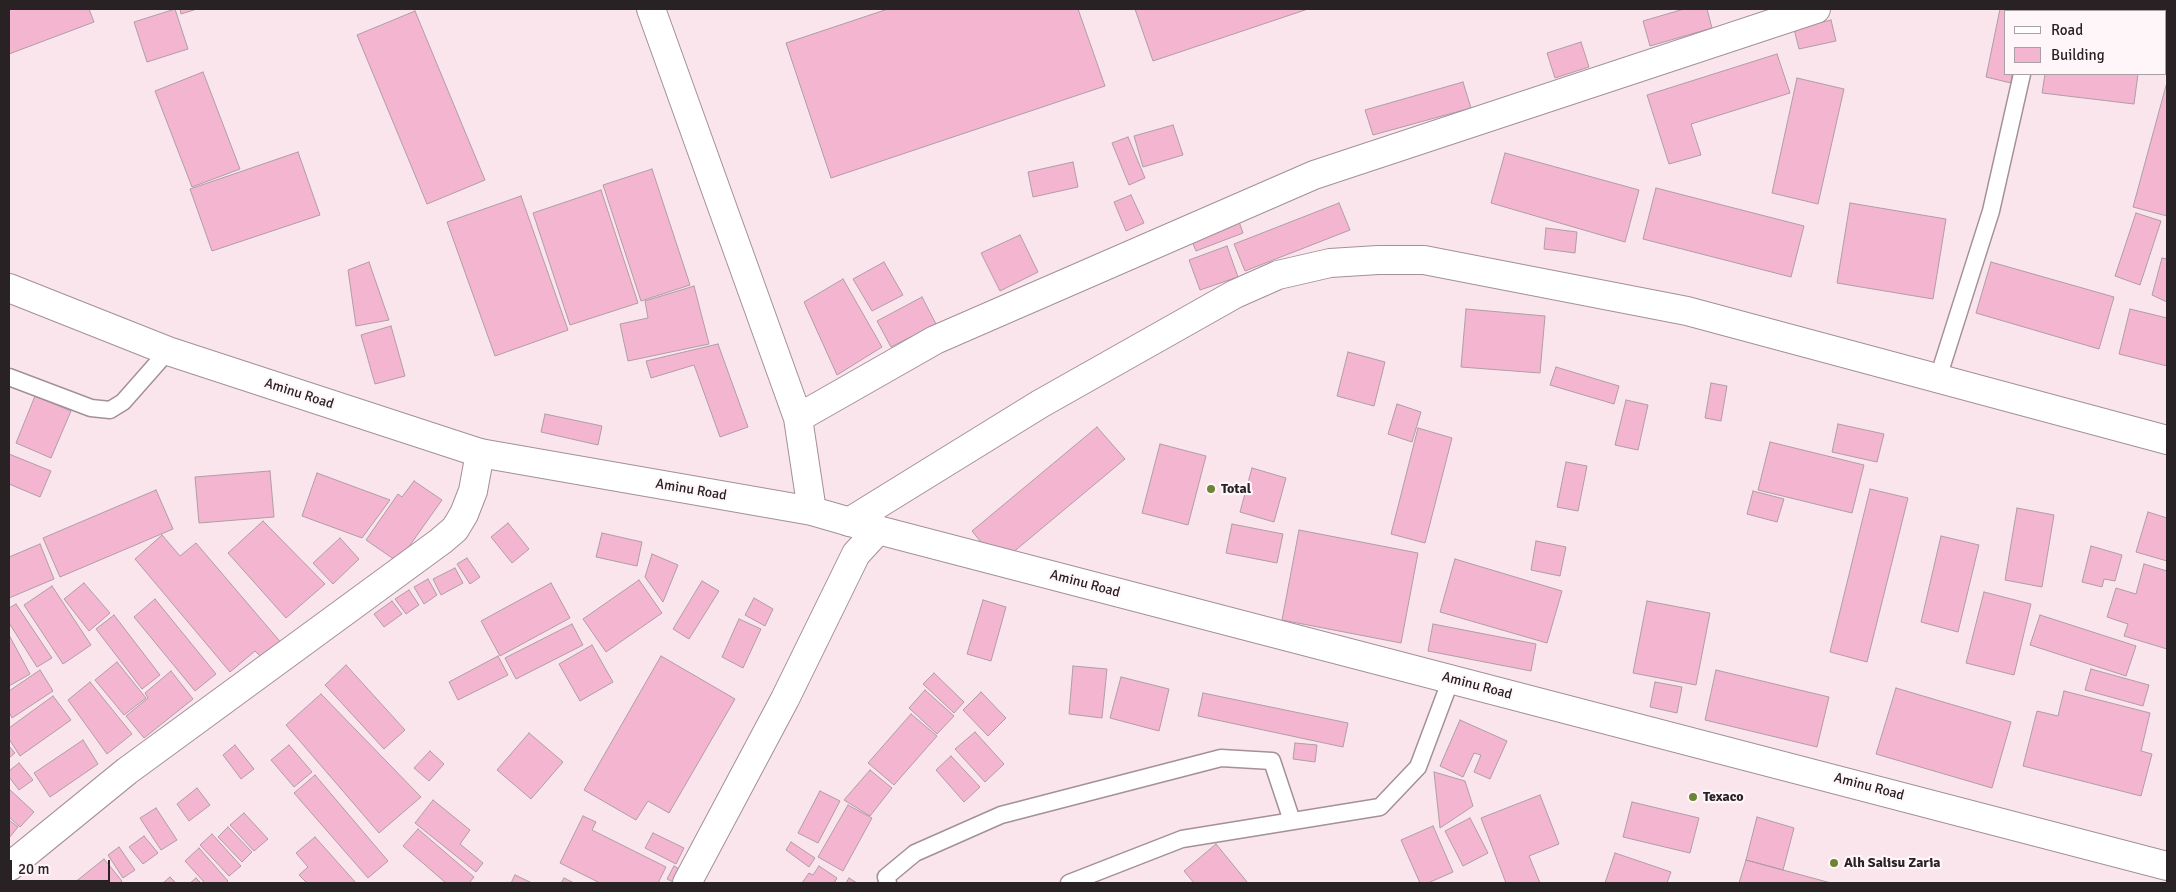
<!DOCTYPE html>
<style>
body{margin:0}
#map{position:relative;width:2176px;height:892px;overflow:hidden;background:#fae5ed;font-family:Signika,sans-serif}
canvas{display:block}
.frame{position:absolute;inset:0;border:10px solid #292225;pointer-events:none}
.legend{position:absolute;left:2004px;top:10px;width:162px;height:65px;box-sizing:border-box;background:#fff6f9;border:1px solid #a9a1a4;margin:0;padding:6px 9px;list-style:none;font-size:15px;color:#292225}
.legend li{display:flex;align-items:center;gap:10px;height:25px}
.legend b{width:25px;border:1px solid #a9a1a4}
.scale{position:absolute;left:10px;top:860px;width:100px;height:22px;box-sizing:border-box;border:2px solid #292225;border-top:0;padding-left:6px;font-size:15px;line-height:18px;white-space:nowrap;color:#292225;-webkit-text-stroke:4px #fff6f9;paint-order:stroke}
</style>
<div id="map">
<canvas width="2176" height="892"></canvas>
<div class="frame"></div>
<ul class="legend">
<li><b style="height:6px;background:#fff"></b>Road</li>
<li><b style="height:14px;background:#f3b5d0"></b>Building</li>
</ul>
<div class="scale">20 m</div>
</div>
<script>
const context = document.querySelector('canvas').getContext('2d');
context.lineJoin = 'round';
function fill(path, color) { context.fillStyle = color; context.fill(path, 'evenodd'); }
const shape = rows => new Path2D(rows.map(r => 'M' + r).join(''));
function trace(path, color, width, dash) { context.strokeStyle = color; context.lineWidth = width; context.lineCap = dash ? 'butt' : 'round'; context.setLineDash(dash || []); context.stroke(path); }
function write(font, color, halo, rows, align = 'center') {
  context.font = font + ' Signika,sans-serif'; context.lineWidth = 4.5; context.setLineDash([]); context.textBaseline = 'middle'; context.strokeStyle = halo; context.fillStyle = color; for (const [text, x, y, turn = 0] of rows) {
    context.save(); context.translate(x, y); context.rotate((+turn || 0) * Math.PI / 180); context.textAlign = isNaN(turn) ? turn : align; if (halo) context.strokeText(text, 0, 0); context.fillText(text, 0, 0); context.restore();
  }
}
const building = shape([
 [9,9,89,9,94,22,9,54,9,9],
 [175,9,188,49,147,62,134,22,175,9],
 [180,9,197,9,181,14,180,9],
 [888,9,1078,9,1105,86,831,178,786,43,888,9],
 [1135,9,1308,9,1153,61,1135,9],
 [1684,9,1707,9,1712,28,1650,46,1643,21,1684,9],
 [2000,9,2026,9,2026,11,2005,11,2005,74,2012,74,2011,83,1986,77,2000,9],
 [2161,9,2167,9,2167,30,2165,29,2165,11,2161,11,2161,9],
 [415,11,485,180,427,204,357,35,415,11],
 [1831,20,1836,41,1799,49,1794,29,1831,20],
 [1581,42,1589,67,1555,78,1547,53,1581,42],
 [1777,54,1790,93,1691,124,1701,155,1669,164,1647,95,1777,54],
 [203,72,240,169,192,187,155,91,203,72],
 [2045,74,2138,74,2134,104,2042,93,2045,74],
 [1797,78,1844,89,1818,204,1772,193,1797,78],
 [1463,82,1471,108,1373,135,1365,110,1463,82],
 [2167,82,2167,216,2133,207,2167,82],
 [1173,125,1183,155,1143,167,1134,136,1173,125],
 [1128,137,1145,178,1129,185,1112,143,1128,137],
 [298,152,320,215,212,251,190,189,298,152],
 [1505,153,1639,190,1625,242,1491,203,1505,153],
 [1073,162,1078,187,1033,197,1028,172,1073,162],
 [652,169,690,285,641,301,603,185,652,169],
 [1656,188,1804,226,1791,277,1643,239,1656,188],
 [601,190,638,303,570,325,533,213,601,190],
 [1131,195,1144,223,1126,231,1114,202,1131,195],
 [521,196,568,330,495,356,447,222,521,196],
 [1339,203,1350,230,1245,271,1234,244,1339,203],
 [1850,203,1946,219,1933,299,1837,283,1850,203],
 [2136,213,2161,221,2140,285,2115,276,2136,213],
 [1237,216,1243,233,1196,251,1189,234,1237,216],
 [1546,228,1577,232,1575,253,1544,249,1546,228],
 [1020,235,1038,272,1000,291,981,253,1020,235],
 [1227,246,1238,277,1200,290,1189,260,1227,246],
 [2162,258,2167,259,2167,302,2152,295,2162,258],
 [369,262,389,320,356,326,348,270,369,262],
 [884,262,903,295,872,311,853,279,884,262],
 [1991,262,2114,297,2099,349,1976,313,1991,262],
 [843,279,882,347,837,375,804,302,843,279],
 [694,286,709,344,628,361,620,324,648,318,645,301,694,286],
 [922,297,936,324,891,347,877,321,922,297],
 [1466,309,1545,316,1540,373,1461,367,1466,309],
 [2130,309,2167,318,2167,366,2119,354,2130,309],
 [391,326,405,376,375,384,361,335,391,326],
 [718,344,748,427,720,437,694,365,651,378,646,361,718,344],
 [1348,352,1385,362,1374,406,1337,396,1348,352],
 [1556,367,1619,386,1614,404,1550,385,1556,367],
 [1711,383,1727,386,1721,421,1705,418,1711,383],
 [35,396,71,411,51,458,16,443,35,396],
 [1626,400,1648,405,1638,450,1615,445,1626,400],
 [1397,404,1421,412,1412,442,1388,434,1397,404],
 [545,414,602,426,598,445,541,432,545,414],
 [1838,424,1884,434,1877,462,1832,452,1838,424],
 [1097,427,1125,459,999,564,972,531,1097,427],
 [1418,428,1452,438,1425,543,1391,534,1418,428],
 [1770,442,1864,465,1852,513,1758,490,1770,442],
 [1160,444,1206,456,1188,525,1142,513,1160,444],
 [9,454,51,471,40,497,9,484,9,454],
 [1566,462,1587,466,1578,511,1557,507,1566,462],
 [1252,468,1286,478,1274,522,1240,512,1252,468],
 [270,471,274,517,199,523,195,477,270,471],
 [317,473,390,500,362,538,302,516,317,473],
 [414,481,442,500,398,562,366,540,398,494,402,497,414,481],
 [1870,489,1908,498,1867,662,1830,652,1870,489],
 [156,490,173,529,60,577,43,538,156,490],
 [1753,491,1784,499,1777,522,1747,514,1753,491],
 [2017,508,2054,515,2042,587,2005,580,2017,508],
 [2148,512,2167,518,2167,561,2136,552,2148,512],
 [263,521,325,584,286,618,228,553,263,521],
 [508,523,529,549,512,563,491,537,508,523],
 [1232,524,1283,534,1277,563,1226,553,1232,524],
 [1299,530,1418,553,1401,643,1282,620,1299,530],
 [602,533,642,542,637,566,596,557,602,533],
 [162,535,180,556,196,543,283,645,264,660,255,651,230,672,135,559,162,535],
 [1941,536,1979,545,1958,632,1921,622,1941,536],
 [340,538,359,559,333,584,313,563,340,538],
 [1536,541,1566,547,1560,576,1531,570,1536,541],
 [40,544,54,579,9,598,9,557,40,544],
 [2091,546,2122,555,2115,581,2104,579,2102,587,2082,582,2091,546],
 [652,554,678,565,663,602,645,577,652,554],
 [467,558,480,577,470,584,457,564,467,558],
 [1455,559,1562,591,1547,643,1440,612,1455,559],
 [2144,564,2167,571,2167,649,2124,636,2128,624,2107,617,2116,588,2136,594,2144,564],
 [455,568,463,583,441,595,433,579,455,568],
 [428,579,437,595,424,604,414,587,428,579],
 [639,580,662,613,606,652,583,619,639,580],
 [702,581,719,591,689,639,673,629,702,581],
 [84,583,110,613,89,631,64,599,84,583],
 [551,583,570,618,500,656,481,621,551,583],
 [52,586,91,645,63,664,24,605,52,586],
 [409,590,419,605,406,614,395,599,409,590],
 [1984,592,2031,604,2014,675,1966,663,1984,592],
 [754,598,773,609,765,626,745,615,754,598],
 [155,599,216,674,195,691,134,617,155,599],
 [983,600,1006,607,991,661,967,654,983,600],
 [392,601,402,614,384,627,374,614,392,601],
 [1647,601,1710,613,1696,685,1633,673,1647,601],
 [16,604,52,658,37,667,9,623,9,608,16,604],
 [114,615,160,675,142,689,96,629,114,615],
 [2040,615,2136,646,2126,676,2030,645,2040,615],
 [739,619,761,629,743,668,722,657,739,619],
 [572,624,583,645,516,679,505,658,572,624],
 [1433,624,1536,644,1531,671,1428,651,1433,624],
 [9,635,30,674,9,686,9,635],
 [592,645,613,682,580,701,559,664,592,645],
 [498,656,508,675,458,700,449,682,498,656],
 [661,656,735,699,669,813,648,801,636,820,584,790,661,656],
 [117,662,146,698,124,715,95,680,117,662],
 [346,665,405,730,384,749,325,685,346,665],
 [1073,666,1107,669,1102,718,1069,714,1073,666],
 [2091,669,2149,685,2143,706,2085,690,2091,669],
 [40,670,53,691,12,718,9,712,9,691,40,670],
 [1716,670,1829,697,1817,747,1705,720,1716,670],
 [171,671,193,699,144,738,126,716,148,698,145,693,171,671],
 [934,673,964,702,954,713,923,684,934,673],
 [1121,677,1169,689,1159,731,1110,718,1121,677],
 [90,682,132,734,107,754,68,700,90,682],
 [1655,682,1682,687,1677,713,1650,707,1655,682],
 [1896,688,2011,722,1992,788,1876,754,1896,688],
 [925,690,954,716,937,734,909,708,925,690],
 [2064,691,2150,713,2141,751,2152,754,2141,796,2023,766,2037,711,2058,716,2064,691],
 [981,692,1006,718,988,736,963,710,981,692],
 [1203,693,1348,723,1343,747,1198,716,1203,693],
 [321,694,421,797,379,833,286,725,321,694],
 [53,696,71,720,20,756,9,739,9,728,53,696],
 [911,714,937,736,894,785,868,763,911,714],
 [1460,720,1507,741,1490,779,1474,772,1481,755,1474,753,1463,777,1440,766,1460,720],
 [975,732,1004,764,985,782,955,749,975,732],
 [529,733,563,762,531,799,497,770,529,733],
 [83,740,98,764,50,797,34,773,83,740],
 [1295,743,1317,745,1315,762,1293,759,1295,743],
 [235,745,254,769,241,779,223,755,235,745],
 [289,745,312,772,294,787,271,760,289,745],
 [9,746,15,753,9,758,9,746],
 [430,751,444,764,429,781,414,768,430,751],
 [951,756,980,787,964,802,936,770,951,756],
 [19,763,33,780,19,790,9,777,9,771,19,763],
 [870,770,892,788,870,816,844,800,870,770],
 [1434,772,1465,781,1473,806,1440,828,1434,772],
 [315,775,388,861,368,878,294,793,315,775],
 [197,788,210,805,189,821,177,804,197,788],
 [9,789,34,812,20,827,9,817,9,789],
 [820,791,840,801,818,843,798,833,820,791],
 [1540,795,1559,844,1529,856,1540,883,1506,883,1481,818,1540,795],
 [433,800,470,830,460,844,483,863,476,872,415,823,433,800],
 [1632,802,1699,818,1690,853,1623,837,1632,802],
 [848,805,872,818,843,871,818,857,848,805],
 [156,808,177,840,161,850,140,818,156,808],
 [244,813,268,839,254,851,230,825,244,813],
 [583,816,596,822,592,830,666,867,658,883,600,883,560,863,583,816],
 [1757,817,1794,828,1783,870,1746,860,1757,817],
 [1470,818,1488,853,1463,866,1445,831,1470,818],
 [9,820,18,827,9,838,9,820],
 [1433,826,1453,872,1428,883,1420,883,1401,840,1433,826],
 [228,827,252,852,242,862,218,837,228,827],
 [418,829,474,877,469,883,446,883,403,846,418,829],
 [653,833,684,848,676,864,645,848,653,833],
 [212,834,241,866,229,876,200,845,212,834],
 [144,836,158,853,143,864,129,847,144,836],
 [315,837,356,883,307,883,299,875,308,867,296,853,315,837],
 [791,842,815,858,809,867,786,850,791,842],
 [1216,844,1248,883,1194,883,1184,871,1216,844],
 [119,847,135,870,123,878,108,855,119,847],
 [199,848,228,881,226,883,205,883,185,861,199,848],
 [1615,853,1671,872,1667,883,1605,883,1615,853],
 [104,859,122,881,119,883,74,883,104,859],
 [1746,860,1783,870,1831,883,1739,883,1746,860],
 [674,866,686,873,675,883,667,879,674,866],
 [819,866,837,878,834,883,802,883,809,873,813,875,819,866],
 [515,875,532,883,511,883,515,875],
 [170,877,176,883,163,883,170,877],
 [196,878,201,883,190,883,196,878],
 [564,878,574,883,561,883,564,878],
 [849,878,857,883,846,883,849,878]
]);
fill(building, '#f3b5d0');
trace(building, '#b09da4', 1);
const service = shape([
 [2034,11,2034,9],
 [9,377,91,408,110,410,123,402,168,351],
 [1938,378,1991,211,2022,74],
 [888,883,886,877,915,853,1001,815,1221,758,1272,761,1292,821],
 [1069,883,1182,839,1380,807,1418,767,1451,679]
]);
const minor = shape([
 [651,9,798,418,812,511],
 [798,418,935,340,1314,175,1816,9],
 [849,522,1040,404,1235,294,1278,275,1330,263,1378,260,1424,260,1687,311,2167,440],
 [9,867,127,771,441,541,455,529,464,514,473,491,480,453],
 [687,883,785,699,856,554,878,530]
]);
const tertiary = shape([
 [9,288,168,351,480,453,812,511,878,530,2167,866]
]);
trace(service, '#a39098', 19);
trace(minor, '#a39098', 30);
trace(tertiary, '#a39098', 30);
trace(service, '#fff', 16);
trace(minor, '#fff', 28);
trace(tertiary, '#fff', 28);
for (const [x, y, r, color] of [
 [1211,489,5,"#6d8335"],
 [1693,797,5,"#6d8335"],
 [1834,863,5,"#6d8335"]
]) { const dot = new Path2D(); dot.arc(x, y, r, 0, 2 * Math.PI); context.fillStyle = color; context.fill(dot); trace(dot, '#fff6f9', 2); }
write('14px', '#292225', '#fff6f9', [
 ["Aminu Road",299,394,18],
 ["Aminu Road",691,490,10],
 ["Aminu Road",1085,584,15],
 ["Aminu Road",1477,686,15],
 ["Aminu Road",1869,787,15]
]);
write('bold 14px', '#292225', '#fff6f9', [
 ["Total",1221,489],
 ["Texaco",1703,797],
 ["Alh Salisu Zaria",1844,863]
], 'left');
</script>
